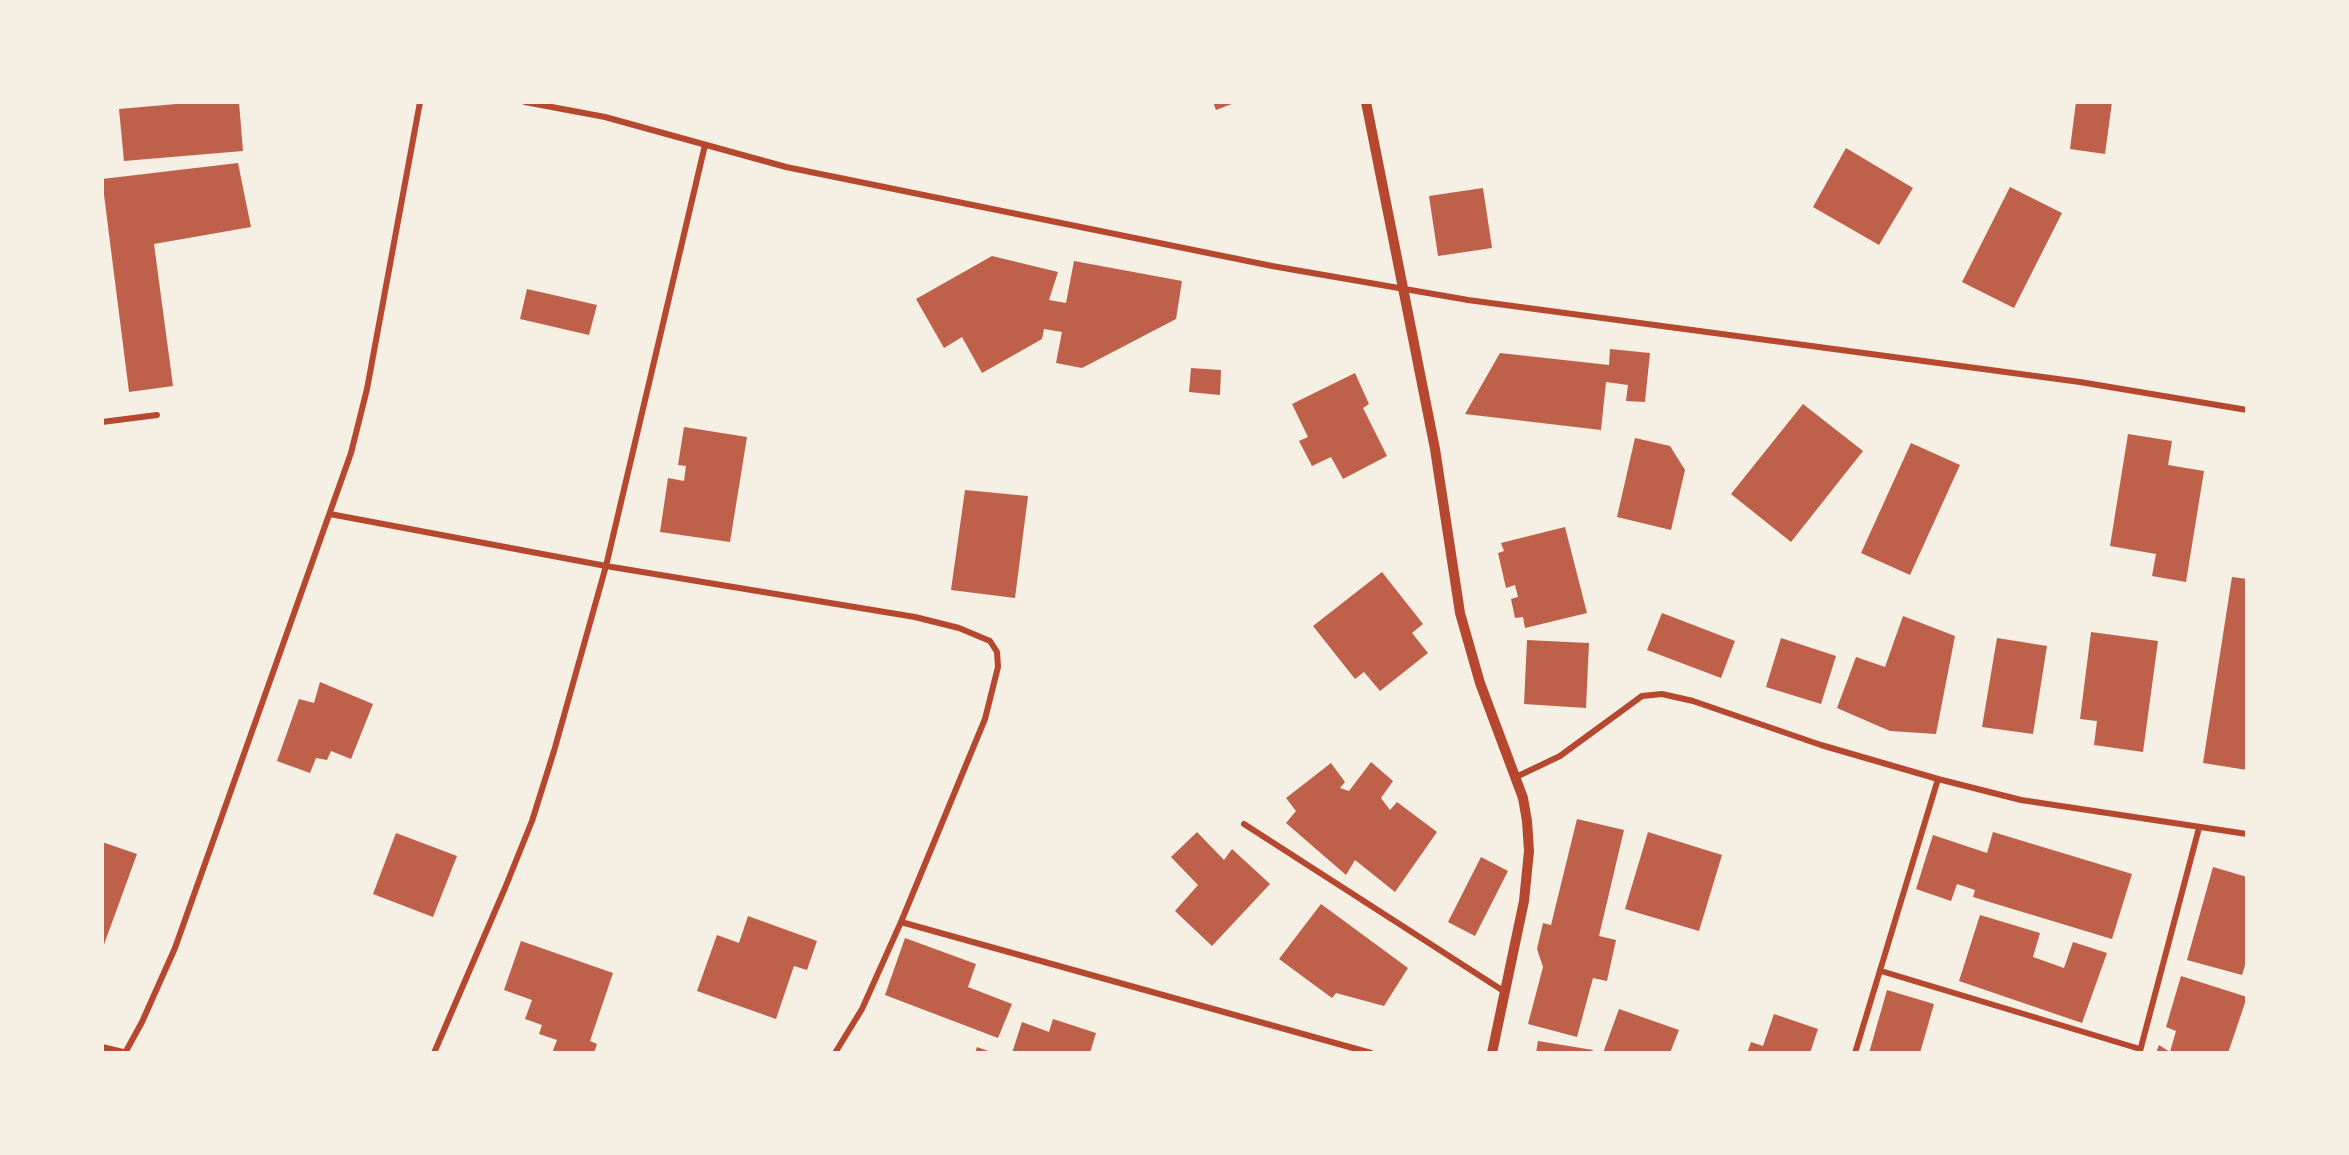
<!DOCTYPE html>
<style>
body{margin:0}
#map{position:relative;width:2349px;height:1155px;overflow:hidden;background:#f6efe4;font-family:"Roboto Condensed",sans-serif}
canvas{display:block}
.frame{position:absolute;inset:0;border:104px solid #f6efe4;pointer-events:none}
</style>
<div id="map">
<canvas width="2349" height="1155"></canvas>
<div class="frame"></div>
</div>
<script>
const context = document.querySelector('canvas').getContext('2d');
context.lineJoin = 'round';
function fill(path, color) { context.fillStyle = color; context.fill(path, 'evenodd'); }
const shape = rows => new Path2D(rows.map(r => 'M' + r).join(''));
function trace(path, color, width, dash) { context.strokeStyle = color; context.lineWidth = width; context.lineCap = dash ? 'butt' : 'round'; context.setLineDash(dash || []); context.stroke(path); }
fill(shape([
 [199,102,239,102,243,151,124,161,119,109],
 [1213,102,1237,102,1216,110],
 [2076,102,2112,102,2105,154,2070,149],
 [1846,148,1913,188,1879,245,1813,207],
 [238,163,251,227,154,244,173,386,129,392,102,179],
 [2010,187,2062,213,2014,308,1962,282],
 [1483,188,1492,248,1438,256,1429,196],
 [992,256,1058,272,1049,300,1066,303,1074,261,1182,281,1176,319,1082,368,1056,363,1062,332,1044,329,1042,339,982,373,962,337,944,348,916,299],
 [527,289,597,305,589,335,520,319],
 [1610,349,1650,353,1645,402,1626,401,1628,385,1606,382,1601,430,1465,414,1500,353,1609,365],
 [1191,368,1221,370,1220,395,1189,392],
 [1355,373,1369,404,1363,408,1387,456,1343,479,1331,457,1312,466,1299,441,1308,437,1292,404],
 [1803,404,1863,451,1791,542,1731,494],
 [684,427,747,437,730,542,660,532,668,478,684,481,686,466,678,465],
 [2128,434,2172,441,2168,465,2204,471,2186,582,2152,576,2156,554,2110,546],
 [1635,438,1670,446,1685,470,1671,530,1617,517],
 [1911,443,1960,465,1910,575,1861,553],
 [965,490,1028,496,1015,598,951,590],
 [1565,527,1587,613,1525,628,1523,617,1515,618,1511,599,1518,597,1515,585,1506,588,1498,553,1504,551,1501,543],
 [1382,572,1423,624,1412,633,1428,653,1380,691,1364,672,1355,679,1313,626],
 [2232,577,2247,579,2247,770,2203,763],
 [1662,613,1735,641,1721,678,1647,650],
 [1903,616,1955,636,1936,734,1890,731,1837,708,1856,657,1885,667],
 [2091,632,2158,641,2143,752,2094,745,2097,721,2080,719],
 [1781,638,1836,656,1821,704,1766,687],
 [1997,638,2047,646,2033,734,1982,727],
 [1527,640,1589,643,1586,708,1524,704],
 [320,682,373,704,351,759,331,751,327,760,316,758,310,773,277,761,299,699,314,703],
 [1371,762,1393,781,1381,798,1390,810,1397,802,1437,832,1395,892,1355,860,1346,875,1286,823,1296,811,1286,798,1331,763,1345,782,1340,788,1349,791],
 [1577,819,1624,830,1599,936,1616,940,1607,981,1593,978,1577,1037,1528,1024,1543,967,1537,949,1543,923,1551,925],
 [1197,832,1224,860,1232,849,1270,884,1212,946,1175,911,1198,885,1171,857],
 [1648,832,1722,855,1699,931,1625,909],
 [1993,832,2132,874,2112,939,1973,897,1975,890,1957,884,1951,901,1916,889,1933,835,1987,853],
 [396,833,457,856,433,917,373,894],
 [102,842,137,854,102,950],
 [1481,857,1508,871,1475,936,1448,922],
 [2213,867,2247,877,2247,959,2242,975,2187,960],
 [1321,904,1408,968,1384,1006,1336,993,1332,998,1279,959],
 [1980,915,2040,933,2033,957,2064,968,2073,942,2107,953,2082,1023,1959,981],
 [748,916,817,941,807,970,794,966,776,1019,697,991,717,935,739,943],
 [905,938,976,964,968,987,1012,1004,998,1038,885,995],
 [521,941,613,973,590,1041,597,1044,594,1053,552,1053,557,1040,539,1034,542,1025,525,1019,532,1000,504,990],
 [2181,976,2247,997,2228,1053,2156,1053,2159,1045,2170,1052,2176,1031,2166,1027],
 [1887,990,1934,1004,1920,1053,1869,1053],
 [1619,1009,1679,1030,1670,1053,1603,1053],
 [1774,1014,1818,1029,1810,1053,1747,1053,1751,1042,1763,1046],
 [1053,1019,1096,1033,1090,1053,1012,1053,1022,1022,1049,1032],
 [1538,1041,1593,1050,1592,1053,1536,1053],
 [977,1047,994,1053,975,1053]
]), '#bf614a');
trace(shape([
 [525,102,605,117,786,167,1272,266,1468,300,2080,382,2247,410],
 [102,422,157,415],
 [330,514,606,566,915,617,959,628,990,641,997,652,998,667,985,719,901,922],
 [1516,777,1560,756,1642,696,1662,694,1693,701,1821,745,1938,779,2021,800,2247,834],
 [1244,824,1505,992],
 [1881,971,2140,1049],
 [102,1047,127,1053],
 [2140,1051,2199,828],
 [125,1053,142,1022,175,948,351,453,367,389,420,102],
 [434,1053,505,888,532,821,554,751,606,566,705,145],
 [835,1053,862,1009,901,922,1371,1053],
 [1855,1053,1938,779]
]), '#b5482f', 6);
trace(shape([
 [1366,102,1435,449,1460,613,1480,683,1523,798,1527,821,1529,851,1524,901,1492,1053]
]), '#b5482f', 10);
</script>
